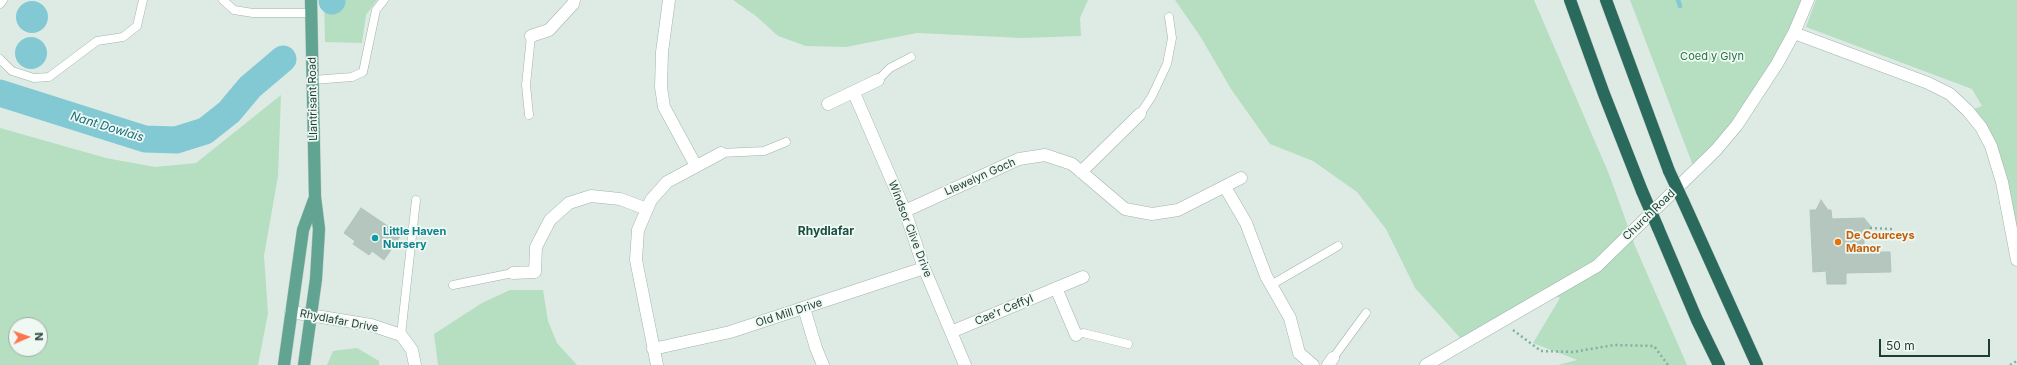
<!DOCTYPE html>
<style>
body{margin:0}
#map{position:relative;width:2017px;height:365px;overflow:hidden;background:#deebe5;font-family:Inter,sans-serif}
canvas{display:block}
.north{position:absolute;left:8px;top:317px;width:40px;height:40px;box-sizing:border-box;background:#eff8f3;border:1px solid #9cada7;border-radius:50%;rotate:88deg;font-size:11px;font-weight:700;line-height:16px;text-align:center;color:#1f3c34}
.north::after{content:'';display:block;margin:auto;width:14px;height:18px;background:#fb754d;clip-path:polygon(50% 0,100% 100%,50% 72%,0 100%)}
.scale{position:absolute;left:1879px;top:339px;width:111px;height:18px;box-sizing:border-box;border:2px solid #1f3c34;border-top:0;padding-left:5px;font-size:12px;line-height:14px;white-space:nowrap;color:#1f3c34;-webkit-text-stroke:3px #eff8f3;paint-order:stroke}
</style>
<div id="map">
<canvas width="2017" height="365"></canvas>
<div class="north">N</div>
<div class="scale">50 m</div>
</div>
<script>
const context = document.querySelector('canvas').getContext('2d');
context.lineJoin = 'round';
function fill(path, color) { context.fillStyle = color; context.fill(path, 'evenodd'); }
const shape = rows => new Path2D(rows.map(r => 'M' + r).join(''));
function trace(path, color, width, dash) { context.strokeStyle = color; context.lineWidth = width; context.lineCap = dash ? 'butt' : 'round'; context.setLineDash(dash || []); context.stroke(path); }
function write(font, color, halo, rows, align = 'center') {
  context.font = font + ' Inter,sans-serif'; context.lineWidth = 3.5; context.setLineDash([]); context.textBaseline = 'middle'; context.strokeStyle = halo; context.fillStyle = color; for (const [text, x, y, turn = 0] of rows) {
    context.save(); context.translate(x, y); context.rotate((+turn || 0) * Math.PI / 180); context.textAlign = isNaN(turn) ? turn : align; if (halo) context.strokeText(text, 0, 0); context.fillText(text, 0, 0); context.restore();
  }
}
fill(shape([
 [324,0,377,0,366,15,362,43,325,42],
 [733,0,1088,0,1080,18,1081,36,1022,38,917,33,846,47,806,46,778,36,756,16],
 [1175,0,1534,0,1609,174,1635,246,1687,365,1558,365,1577,360,1533,343,1560,298,1542,290,1462,340,1415,288,1386,229,1357,192,1313,161,1270,144,1231,89,1200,36],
 [1630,0,1803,0,1777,64,1695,171],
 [1816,0,2017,0,2017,260,2002,182,1968,111,1982,106,1972,89,1806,27],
 [281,95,278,176,264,256,268,313,258,365,0,365,0,128,106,158,155,167,196,163],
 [16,325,40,325,40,349,16,349],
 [510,290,543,290,548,321,557,343,577,365,438,365,434,334,482,303],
 [357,348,379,361,379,365,327,365,333,351]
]), '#b6dec0');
fill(shape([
 '16 17a16 16 0 1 1 32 0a16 16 0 1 1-32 0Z',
 '15 53a16 16 0 1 1 32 0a16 16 0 1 1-32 0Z'
]), '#82c9d4');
trace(shape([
 [1678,0,1680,6]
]), '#82c9d4', 4.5);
trace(shape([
 [332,1,332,0],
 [0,93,145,139,176,140,205,131,229,112,250,87,283,59]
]), '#82c9d4', 27);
const building = shape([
 [1821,200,1828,210,1831,210,1832,219,1864,218,1872,228,1864,234,1864,252,1890,252,1891,272,1846,273,1846,284,1827,284,1826,271,1813,272,1810,210,1816,210,1821,200],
 [361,208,401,235,384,260,372,251,369,255,353,244,355,241,344,233,361,208]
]);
fill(building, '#b4c6be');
trace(building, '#b1c5bc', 1);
const service = shape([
 [223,0,234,10,253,13,311,13],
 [0,4,3,0],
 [0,59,12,71,34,78,49,77,97,41,123,37,137,26,143,0],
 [313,80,352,77,363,72,376,10,384,0],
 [878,80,890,68,911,57],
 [1140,114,1152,96,1167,64,1172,38,1169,17],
 [529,115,526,85,531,36],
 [721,153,764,151,786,142],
 [453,285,513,273],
 [1271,285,1338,246],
 [401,335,416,200],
 [1076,335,1083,333,1128,344],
 [1333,358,1366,313]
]);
const minor = shape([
 [669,0,662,52,661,87,664,107,696,166],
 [1794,33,1928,83,1950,94,1968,111,1981,127,1991,146,2002,182,2017,260],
 [531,36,549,30,573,4,574,0],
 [854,93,905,211,924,268,965,365],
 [828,104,878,80],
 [1081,172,1140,114],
 [1225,187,1246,223,1266,276,1290,318,1299,353,1313,365],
 [905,211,1019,159,1045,155,1072,164,1125,209,1152,214,1178,210,1241,178],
 [513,273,535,272,536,247,550,220,569,203,591,196,620,199,647,209],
 [1056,288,1076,335],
 [804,308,816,348,823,365],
 [291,312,371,325,401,335,412,350,415,365],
 [951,332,1083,277],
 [653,349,730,332,924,268],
 [657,365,636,260,638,230,651,200,667,182,721,153],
 [1328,365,1333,358],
 [1426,365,1597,266,1716,150,1737,125,1777,64,1794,33,1808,0]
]);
const primary = shape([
 [284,365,303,230,314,200],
 [304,365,316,279,319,229,315,197,311,0]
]);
const motorway = shape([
 [1570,0,1604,94,1642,191],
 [1606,0,1669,171],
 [1683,201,1757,365],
 [1658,228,1697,320,1719,365]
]);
trace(service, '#a1b3ac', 9);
trace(minor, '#a1b3ac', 13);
trace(primary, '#c0c8c6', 13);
trace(motorway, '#c0c8c6', 13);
trace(shape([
 [1870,228,1892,229],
 [1513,330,1541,351,1573,352,1614,345,1654,346,1668,365],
 [2010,365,2017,361]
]), '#7db1a0', 2.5, [2, 3]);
trace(service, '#fff', 8);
trace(minor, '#fff', 12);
trace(primary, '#60a491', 12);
trace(motorway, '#296a5c', 12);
const motorwayBridge = shape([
 [1669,171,1683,201],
 [1642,191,1658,228]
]);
trace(motorwayBridge, '#c0c8c6', 13, []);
trace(motorwayBridge, '#296a5c', 12);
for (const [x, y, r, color] of [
 [375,238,4,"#0f9aa8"],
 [1838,242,4,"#e8710a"]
]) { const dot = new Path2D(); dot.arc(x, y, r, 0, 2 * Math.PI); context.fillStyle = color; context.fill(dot); trace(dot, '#eff8f3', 1.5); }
write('11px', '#277544', '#eff8f3', [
 ["Coed y Glyn",1712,57]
]);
write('11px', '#1f3c34', '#eff8f3', [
 ["Llantrisant Road",313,99,-91],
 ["Llewelyn Goch",980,177,-24],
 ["Church Road",1649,215,-44],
 ["Windsor Clive Drive",910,229,69],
 ["Cae'r Ceffyl",1004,310,-23],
 ["Old Mill Drive",789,313,-18],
 ["Rhydlafar Drive",339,321,11]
]);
write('bold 11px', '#0d838f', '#eff8f3', [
 ["Little Haven",383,232],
 ["Nursery",383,245]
], 'left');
write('bold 11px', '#c56008', '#eff8f3', [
 ["De Courceys",1846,236],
 ["Manor",1846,249]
], 'left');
write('italic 12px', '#166b7b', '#eff8f3', [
 ["Nant Dowlais",107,127,17]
]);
write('bold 12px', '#1a4f41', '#eff8f3', [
 ["Rhydlafar",826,231]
]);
</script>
